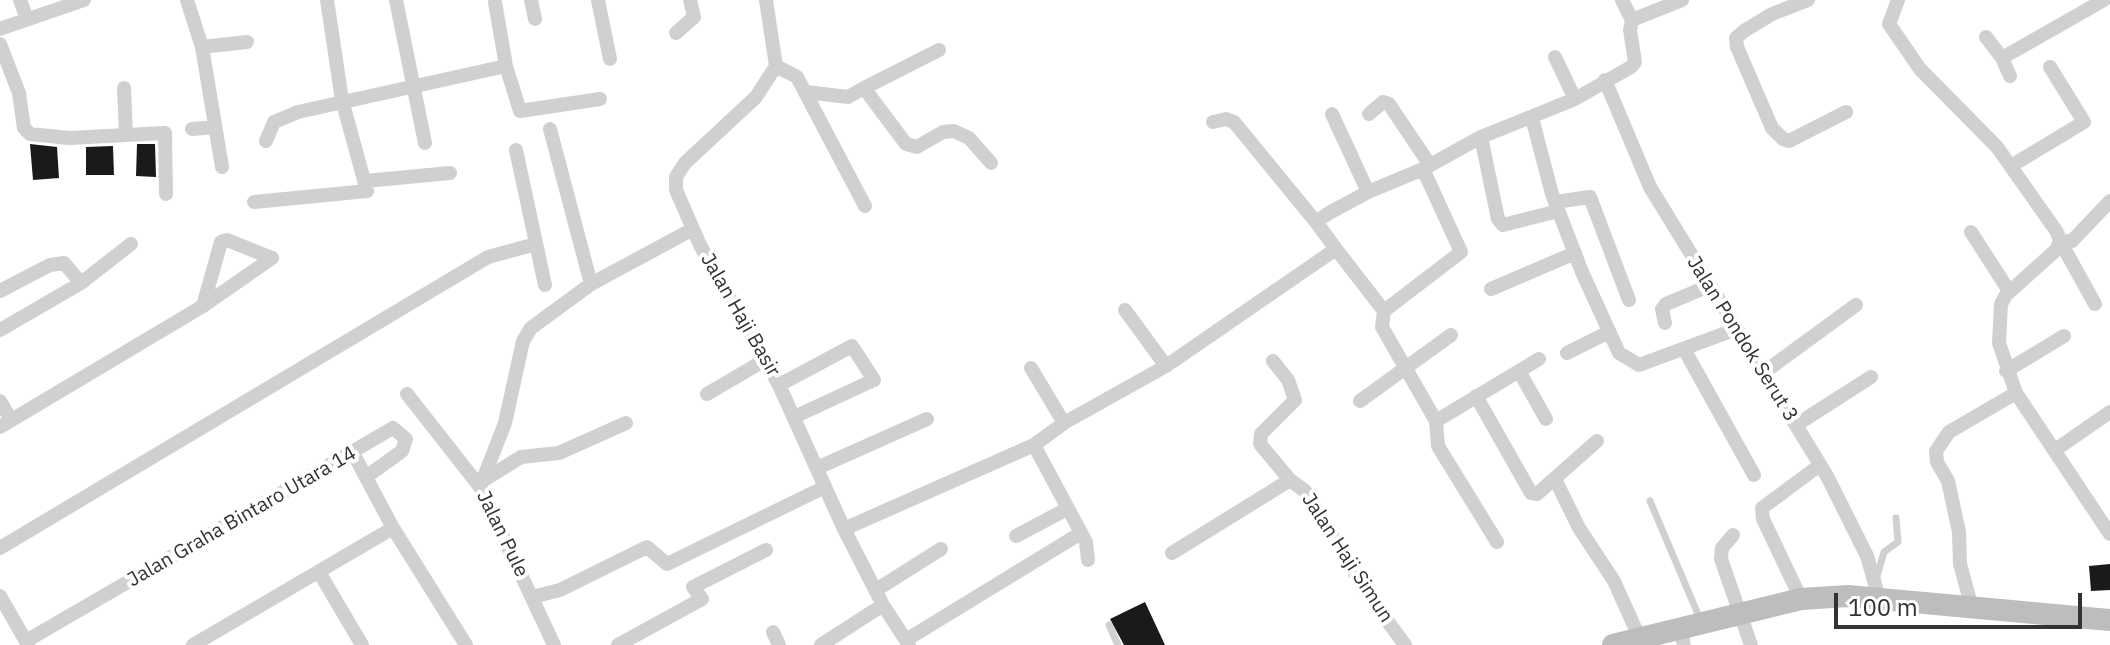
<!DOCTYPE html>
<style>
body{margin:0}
#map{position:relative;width:2110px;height:645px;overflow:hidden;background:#fff;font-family:"IBM Plex Sans",sans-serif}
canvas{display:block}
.scale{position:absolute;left:1834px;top:593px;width:248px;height:36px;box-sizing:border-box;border:4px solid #333;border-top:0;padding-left:10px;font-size:24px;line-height:28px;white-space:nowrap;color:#333;-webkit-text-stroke:6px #fff;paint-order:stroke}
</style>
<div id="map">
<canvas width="2110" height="645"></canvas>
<div class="scale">100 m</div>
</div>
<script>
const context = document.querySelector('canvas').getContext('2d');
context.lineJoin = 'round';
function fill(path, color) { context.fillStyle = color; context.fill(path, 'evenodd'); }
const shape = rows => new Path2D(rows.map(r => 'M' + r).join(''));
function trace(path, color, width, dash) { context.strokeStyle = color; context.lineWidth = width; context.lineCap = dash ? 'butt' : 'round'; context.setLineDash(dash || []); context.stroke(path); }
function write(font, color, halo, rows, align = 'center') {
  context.font = font + ' "IBM Plex Sans",sans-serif'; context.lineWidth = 8; context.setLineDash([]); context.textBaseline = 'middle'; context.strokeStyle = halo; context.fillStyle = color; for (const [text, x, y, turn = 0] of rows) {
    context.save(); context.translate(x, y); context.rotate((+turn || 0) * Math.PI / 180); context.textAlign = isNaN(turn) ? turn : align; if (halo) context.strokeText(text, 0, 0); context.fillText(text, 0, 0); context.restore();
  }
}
fill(shape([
 [30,144,57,147,59,178,33,180],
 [137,144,155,144,156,177,136,176],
 [113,146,114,175,86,175,86,147],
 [2110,564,2110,590,2091,591,2089,566],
 [1145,602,1165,645,1124,645,1110,619]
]), '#1a1a1a');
trace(shape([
 [1650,501,1700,619],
 [1876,580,1884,552,1898,542,1896,518],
 [1109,625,1118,645]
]), '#d0d0d0', 7);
trace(shape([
 [20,0,27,19],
 [187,0,202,47,222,167],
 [396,0,425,143],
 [531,0,535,19],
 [598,0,610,59],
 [766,0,776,66,756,97,685,163,676,177,676,190,700,245,779,385,844,529,883,605,909,645],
 [1808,0,1772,14,1744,31,1736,38,1737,47,1772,128,1783,139,1789,141,1846,112],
 [1898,0,1889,24,1920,69,1997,147,2057,232,2060,241,2056,250,2006,295,2001,304,1999,343,2016,393,2110,534],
 [1632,20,1682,0],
 [0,29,84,0],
 [676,33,694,17,690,0],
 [1986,37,2002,58],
 [0,44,19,93,24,128,30,134,69,138,165,133,166,194],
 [202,47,247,42],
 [1555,57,1575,99],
 [506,66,520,111,600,99],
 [776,66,797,77,865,206],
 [2010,76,2002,58,2104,0],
 [1605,80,1650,187,1827,476,1867,556,1879,598],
 [124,88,126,135],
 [864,88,939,50],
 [806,92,848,97,864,88,906,144,917,147,943,132,954,131,969,138,991,163],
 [1332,114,1368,192],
 [1369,114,1383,102,1389,104,1430,165],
 [1532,118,1552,194,1582,272,1619,353,1639,365,1734,330],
 [1213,122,1226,119,1234,122,1316,222],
 [192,129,215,127],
 [550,129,591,284],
 [1481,137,1498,219,1503,225,1558,211],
 [266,141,274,122,298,112,506,66,495,2],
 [516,150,545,285],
 [2011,166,2084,122,2050,67],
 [365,181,450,173],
 [254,202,367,191,342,100,327,0],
 [1555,202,1590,197,1629,300],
 [1971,232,2009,291],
 [2060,241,2095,304],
 [2060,241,2072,241,2110,201],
 [1336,249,1384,311,1382,327,1436,421,1438,446,1497,542],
 [1491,289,1575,253],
 [0,291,50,265,64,263,81,283],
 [1125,310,1166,366],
 [1384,311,1461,252,1423,169],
 [1665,323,1662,309,1666,304,1709,286],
 [0,330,81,283,131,244],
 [1684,349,1754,475],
 [1567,353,1609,332],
 [1273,361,1288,380,1295,400,1261,434,1260,444,1290,480,1305,491,1369,596,1405,645],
 [1031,368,1064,423],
 [1519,371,1546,419],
 [2006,371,2064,336],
 [1763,373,1856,305],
 [779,385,852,346,874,380,794,417],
 [407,394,480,487,554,645],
 [707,394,765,360],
 [1476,396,1531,493,1537,494,1597,441],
 [0,401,11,420],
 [1360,401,1451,335],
 [1436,421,1539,359],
 [1796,425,1871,377],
 [0,427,203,306,272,258,227,240,221,242,203,306],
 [1034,445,1086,542,1088,560],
 [2055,450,2110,412],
 [353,453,393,528,466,645],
 [817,468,927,419],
 [1555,479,1579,528,1614,581,1640,639],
 [484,480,521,457,559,453,626,423],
 [480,487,505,423,523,341,531,328,591,284,693,229],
 [844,529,1034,445,1064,423,1166,366,1336,249,1316,222,1329,213,1368,192,1423,169,1481,137,1575,99,1631,67,1635,62,1630,30,1632,20,1622,0],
 [1733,535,1722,548,1721,559,1751,645],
 [1016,536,1067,509],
 [0,548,488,257,536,244],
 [1172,553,1290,480],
 [319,572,362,645],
 [876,590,941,549],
 [0,596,28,645],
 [532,597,560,590,647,547,667,564,825,487],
 [1801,599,1763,519,1762,508,1820,465],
 [1972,608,1960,564,1959,532,1948,481,1937,462,1936,451,1949,432,2016,393],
 [1680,629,1684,645],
 [773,632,779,645],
 [906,640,1081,533],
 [26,641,393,428,406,439,402,451,366,477],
 [193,645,393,528],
 [618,645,702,599,693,587,766,550],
 [821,645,883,605]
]), '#d0d0d0', 14);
trace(shape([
 [1613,645,1801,599,1848,596,2110,620]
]), '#bdbdbd', 22);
write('20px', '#333', '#fff', [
 ["Jalan Haji Basir",740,315,60],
 ["Jalan Pondok Serut 3",1742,339,58],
 ["Jalan Graha Bintaro Utara 14",242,517,-30],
 ["Jalan Pule",502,534,64],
 ["Jalan Haji Simun",1347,558,57]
]);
</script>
